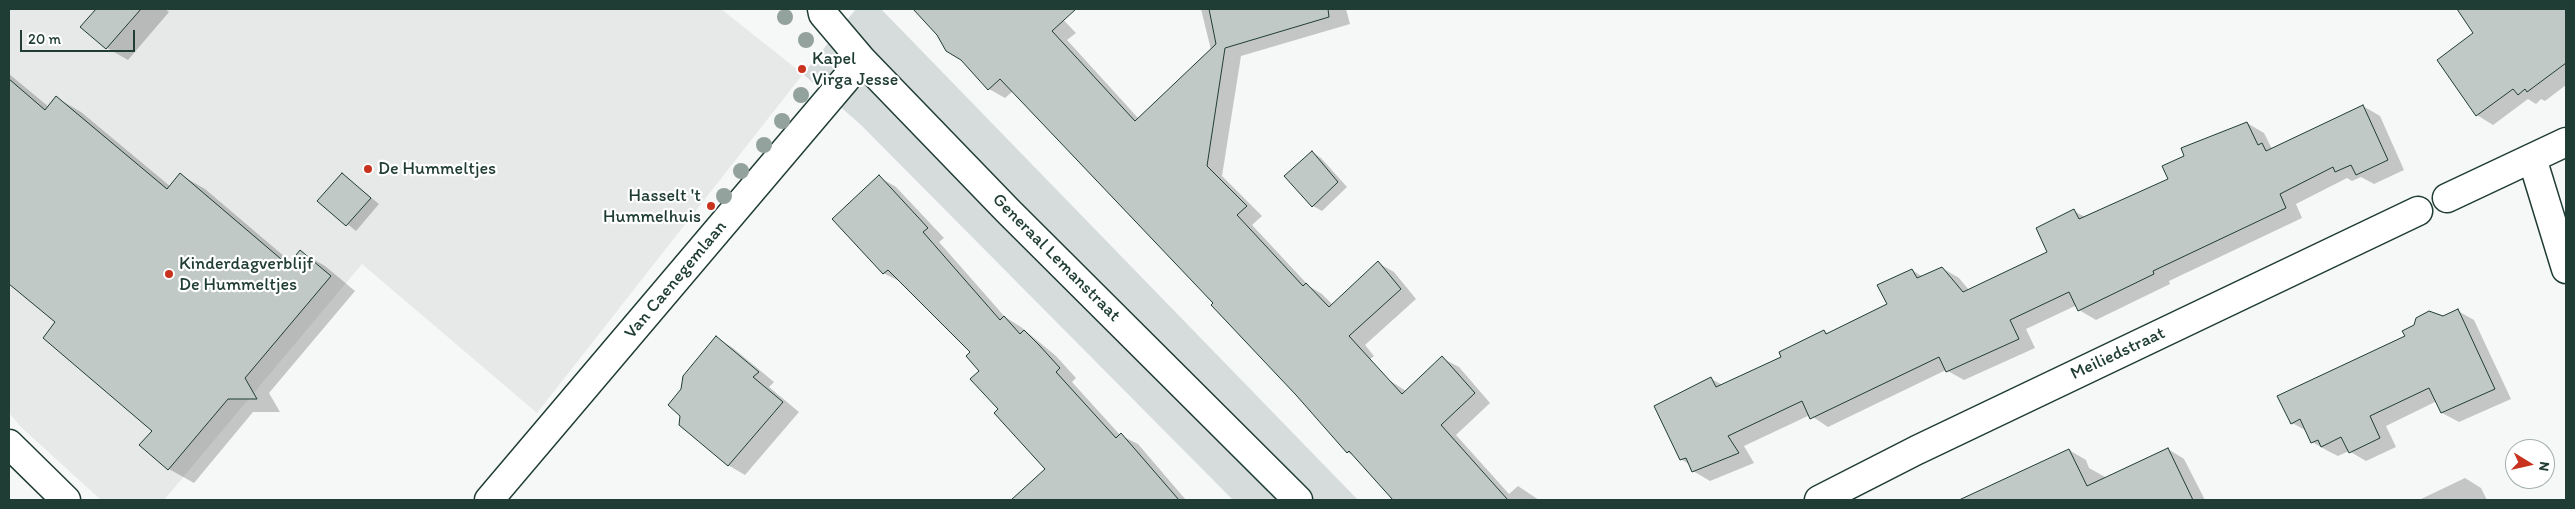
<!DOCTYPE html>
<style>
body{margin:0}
#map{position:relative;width:2575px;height:509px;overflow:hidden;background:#f6f7f7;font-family:Itim,sans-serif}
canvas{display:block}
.frame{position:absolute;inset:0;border:10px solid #1f3d34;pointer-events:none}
.north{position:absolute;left:2505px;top:439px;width:50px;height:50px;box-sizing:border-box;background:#fff;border:1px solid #a5b1ae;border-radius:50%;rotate:99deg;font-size:14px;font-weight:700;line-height:20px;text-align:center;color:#1f3d34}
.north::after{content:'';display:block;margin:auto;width:18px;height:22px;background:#c8321e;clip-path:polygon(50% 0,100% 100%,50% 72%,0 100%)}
.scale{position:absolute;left:20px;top:30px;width:115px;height:22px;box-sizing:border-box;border:2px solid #1f3d34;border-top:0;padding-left:6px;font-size:15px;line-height:18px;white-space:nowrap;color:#1f3d34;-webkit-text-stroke:4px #fff;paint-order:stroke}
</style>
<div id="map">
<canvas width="2575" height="509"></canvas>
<div class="frame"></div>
<div class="north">N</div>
<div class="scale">20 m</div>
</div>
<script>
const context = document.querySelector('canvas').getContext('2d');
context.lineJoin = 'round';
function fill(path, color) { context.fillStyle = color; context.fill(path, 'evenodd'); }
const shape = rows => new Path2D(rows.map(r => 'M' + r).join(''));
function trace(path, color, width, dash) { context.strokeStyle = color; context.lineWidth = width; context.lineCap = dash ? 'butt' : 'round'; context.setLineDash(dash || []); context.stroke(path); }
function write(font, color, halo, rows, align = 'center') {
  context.font = font + ' Itim,sans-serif'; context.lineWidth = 4.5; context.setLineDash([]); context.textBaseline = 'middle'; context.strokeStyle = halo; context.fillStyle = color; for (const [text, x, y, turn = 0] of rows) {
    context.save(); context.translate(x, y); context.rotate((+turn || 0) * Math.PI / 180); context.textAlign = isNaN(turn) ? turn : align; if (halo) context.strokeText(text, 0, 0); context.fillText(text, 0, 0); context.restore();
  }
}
fill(shape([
 [9,9,721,9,803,74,537,413,362,264,164,500,101,500,21,427,9,413]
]), '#e6e9e8');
fill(shape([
 [856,9,881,9,1358,500,1233,500,861,125,803,74]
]), '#d6dcdb');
fill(shape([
 [98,9,165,9,169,12,128,60,107,48,82,27],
 [915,9,1053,9,1076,33,1067,40,1139,119,1211,50,1201,9,1346,9,1350,24,1241,56,1222,176,1262,216,1252,225,1309,286,1322,294,1333,305,1378,263,1394,272,1416,299,1365,345,1374,356,1313,404,1013,91,1005,98,989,89],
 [2476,9,2566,9,2566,85,2545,101,2541,99,2536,104,2528,99,2493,125,2477,115,2475,33,2464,17],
 [9,74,49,107,57,98,81,112,171,187,181,175,205,189,292,263,301,252,325,266,355,291,269,393,280,412,253,412,194,483,169,469,153,430,57,322,9,282],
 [2363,106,2380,116,2404,170,2374,184,2361,177,2352,181,2347,178,2296,204,2302,218,2169,281,2170,284,2096,320,2079,310,2077,305,2026,329,2035,348,1964,380,1946,370,1828,427,1810,415,1744,446,1754,463,1710,481,1693,471,1690,465,1681,459,1711,379,1723,385,1783,357,1824,331,1829,334,1888,305,1912,270,1923,277,1942,268,1959,278,1969,290,2049,252,2074,211,2085,217,2170,179,2186,157,2247,123,2264,133,2272,149],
 [1312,152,1321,158,1347,187,1322,211,1313,206],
 [342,174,379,204,356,231,319,201],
 [879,177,896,187,944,238,939,242,1005,317,1021,327,1056,356,1076,378,1072,382,1120,435,1138,444,1186,500,1013,500,1047,469,1000,409,972,352,901,282,883,273],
 [2458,311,2474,320,2511,399,2459,422,2442,413,2437,401,2386,426,2396,447,2366,461,2349,451,2338,456,2328,451,2312,442,2307,431,2292,423,2443,318],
 [717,338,733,348,774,382,769,387,799,412,745,475,728,465,682,390],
 [1442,358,1459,367,1490,403,1456,435,1509,494,1518,486,1539,500,1395,500,1356,457,1347,452,1386,378,1406,391],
 [2168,449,2184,459,2205,500,1963,500,2069,450,2086,460,2089,468,2107,478],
 [2465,478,2481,488,2487,500,2419,500]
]), '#0003');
const building = shape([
 [96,9,141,9,106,49,80,27,96,9],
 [913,9,1076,9,1052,31,1135,121,1216,44,1209,9,1328,9,1329,17,1225,48,1207,166,1247,206,1237,215,1303,286,1306,283,1329,307,1378,261,1401,289,1349,336,1402,394,1442,356,1475,393,1441,425,1508,500,1393,500,1349,451,1347,453,1296,395,1211,305,1213,303,1000,79,988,90,961,60,946,51,937,35,913,9],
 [2457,9,2566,9,2566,63,2527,92,2525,89,2518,95,2513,89,2476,116,2437,60,2473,33,2457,9],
 [9,79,45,110,56,96,167,189,180,173,288,265,300,250,331,276,245,378,257,399,228,399,168,470,139,445,152,431,43,338,55,322,9,284,9,79],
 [2363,105,2388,160,2356,175,2351,165,2335,172,2333,167,2280,194,2286,208,2153,271,2154,274,2078,311,2069,292,2010,320,2019,339,1946,372,1939,357,1810,419,1802,401,1728,436,1739,453,1692,472,1686,458,1680,460,1654,406,1711,377,1716,387,1781,357,1779,352,1824,330,1826,334,1887,304,1877,285,1912,269,1917,278,1942,267,1963,292,2047,252,2036,228,2074,209,2079,219,2168,179,2162,166,2184,156,2181,148,2247,122,2258,145,2262,143,2266,151,2363,105],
 [1312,151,1338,182,1312,207,1284,176,1312,151],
 [342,173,371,198,346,226,317,201,342,173],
 [879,175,928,228,923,232,1000,320,1004,316,1020,334,1024,330,1039,345,1060,368,1056,372,1116,438,1121,433,1179,500,1011,500,1045,469,994,413,998,409,970,379,979,371,966,356,970,352,888,270,883,274,832,219,879,175],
 [2458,309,2495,389,2441,413,2429,388,2370,416,2380,438,2349,453,2341,437,2321,447,2318,440,2311,443,2300,419,2291,424,2277,396,2405,336,2402,331,2414,325,2416,318,2429,311,2443,316,2458,309],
 [716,336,759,372,753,377,783,402,728,466,679,425,680,416,668,405,681,389,683,376,716,336],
 [2168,448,2193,500,1959,500,2069,449,2087,486,2168,448]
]);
fill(building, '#c0c9c6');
trace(building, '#1f3d34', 1);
const minor = shape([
 [822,9,823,14,862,60,1008,211,1298,500],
 [2532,158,2566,269],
 [2447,198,2566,142],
 [9,444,66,500],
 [489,500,862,60],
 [1819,500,1917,450,2418,211]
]);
trace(minor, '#1f3d34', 31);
trace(minor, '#fff', 28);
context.fillStyle = '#94a29e';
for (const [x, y] of [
 [785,17],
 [806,40],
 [801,95],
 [782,121],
 [764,145],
 [741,171],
 [724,196]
]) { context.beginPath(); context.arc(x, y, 8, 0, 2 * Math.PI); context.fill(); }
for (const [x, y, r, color] of [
 [802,69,5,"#c8321e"],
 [368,169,5,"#c8321e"],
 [711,206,5,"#c8321e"],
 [169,274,5,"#c8321e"]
]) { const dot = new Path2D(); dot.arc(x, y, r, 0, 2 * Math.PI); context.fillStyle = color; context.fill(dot); trace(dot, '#fff', 2); }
write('18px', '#1f3d34', '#fff', [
 ["Kapel",812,59],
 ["Virga Jesse",812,80],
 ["De Hummeltjes",378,169],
 ["Hasselt 't",701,196,"right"],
 ["Hummelhuis",701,217,"right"],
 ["Kinderdagverblijf",179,264],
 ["De Hummeltjes",179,285]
], 'left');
write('18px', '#1f3d34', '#fff', [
 ["Generaal Lemanstraat",1056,258,45],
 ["Van Caenegemlaan",676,280,-50],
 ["Meiliedstraat",2118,354,-25]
]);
</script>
